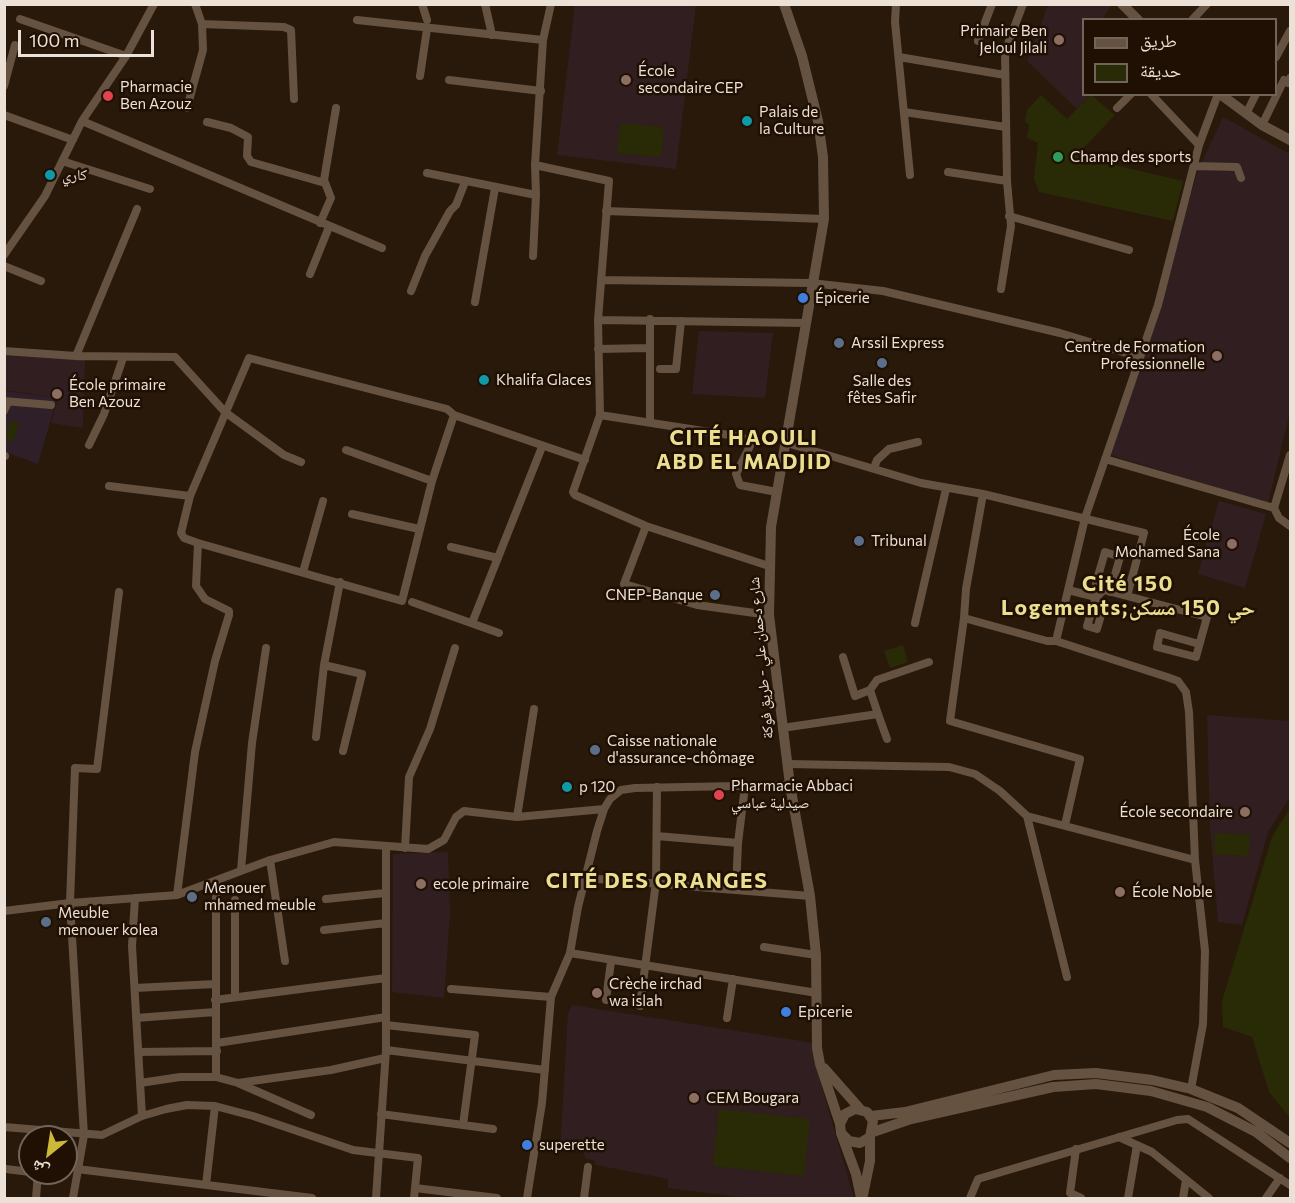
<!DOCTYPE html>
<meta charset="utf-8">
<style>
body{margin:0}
#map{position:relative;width:1295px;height:1203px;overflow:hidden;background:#29190a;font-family:Commissioner,"Noto Naskh Arabic",sans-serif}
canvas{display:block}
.frame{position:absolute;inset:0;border:6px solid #ece1d7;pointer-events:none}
.legend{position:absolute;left:1082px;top:18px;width:195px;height:78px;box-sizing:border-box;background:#1f1003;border:2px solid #716458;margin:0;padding:8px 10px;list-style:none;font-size:18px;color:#ece1d7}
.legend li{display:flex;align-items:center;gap:12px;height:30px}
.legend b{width:30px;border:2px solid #716458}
.north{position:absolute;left:18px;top:1125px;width:60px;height:60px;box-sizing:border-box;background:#1f1003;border:2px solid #716458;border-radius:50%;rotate:210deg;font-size:16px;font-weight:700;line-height:24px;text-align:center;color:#ece1d7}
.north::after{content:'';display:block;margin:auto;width:21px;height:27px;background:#cdb938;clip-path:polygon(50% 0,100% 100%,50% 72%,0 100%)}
.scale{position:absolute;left:18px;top:30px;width:136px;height:27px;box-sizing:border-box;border:3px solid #ece1d7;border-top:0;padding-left:8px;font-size:18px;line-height:21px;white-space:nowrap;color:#ece1d7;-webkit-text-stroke:4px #1f1003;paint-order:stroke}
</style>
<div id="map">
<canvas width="1295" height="1203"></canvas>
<div class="frame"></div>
<ul class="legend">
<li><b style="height:8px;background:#655241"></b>طريق</li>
<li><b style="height:16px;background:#282b05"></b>حديقة</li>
</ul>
<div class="north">ش</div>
<div class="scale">100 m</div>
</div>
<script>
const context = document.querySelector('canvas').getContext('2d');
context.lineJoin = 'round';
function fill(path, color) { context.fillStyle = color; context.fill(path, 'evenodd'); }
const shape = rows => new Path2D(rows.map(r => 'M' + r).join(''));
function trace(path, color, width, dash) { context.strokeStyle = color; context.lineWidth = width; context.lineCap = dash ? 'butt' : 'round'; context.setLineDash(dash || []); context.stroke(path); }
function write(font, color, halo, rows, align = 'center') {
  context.font = font + ' Commissioner,"Noto Naskh Arabic",sans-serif'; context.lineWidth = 5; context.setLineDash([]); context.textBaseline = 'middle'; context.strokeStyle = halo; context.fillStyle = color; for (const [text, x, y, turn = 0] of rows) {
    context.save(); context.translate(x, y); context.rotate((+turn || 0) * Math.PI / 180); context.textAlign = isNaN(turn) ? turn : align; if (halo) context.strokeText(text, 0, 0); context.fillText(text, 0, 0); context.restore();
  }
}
fill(shape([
 [575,5,696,5,676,169,557,155],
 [1048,5,1112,5,1102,19,1084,20,1084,94,1090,95,1077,109,1027,61],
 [1223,117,1290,154,1290,412,1268,503,1110,455,1198,171],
 [699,331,773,333,765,398,692,394],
 [4,353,85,360,83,428,51,423,58,398,5,390],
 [1219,501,1266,514,1245,588,1198,574],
 [1207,715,1290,721,1290,797,1268,832,1242,925,1218,922,1210,827],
 [448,852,450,914,444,998,392,992,393,854],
 [572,1005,814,1043,821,1084,854,1198,747,1198,668,1188,668,1179,596,1165,595,1161,585,1158,584,1152,560,1150,568,1014]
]), '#311e20');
fill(shape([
 [5,391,57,398,38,464,5,452]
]), '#2e1f29');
fill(shape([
 [1041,95,1067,119,1091,95,1115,115,1076,156,1183,181,1173,221,1039,192,1034,179,1038,143,1027,138,1029,125,1025,122,1027,110],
 [621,123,664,127,661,157,617,153],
 [11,420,19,423,13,442,5,439],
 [903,645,908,662,890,668,884,651],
 [1290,808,1290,1118,1269,1092,1252,1037,1223,1027,1222,1001,1272,837],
 [1215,833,1250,835,1249,856,1214,854],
 [719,1109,810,1119,804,1176,713,1166]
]), '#282b05');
trace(shape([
 [422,4,427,20],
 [485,4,492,35],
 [896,4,895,22,910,175],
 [20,19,126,56],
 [357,20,543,40],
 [1192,20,1207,4],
 [202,24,284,27,291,30,294,99],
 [978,41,992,4],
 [899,57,1005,75],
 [1276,57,1290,31],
 [420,76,427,29],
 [449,80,541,91],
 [4,86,15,45],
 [1151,94,1199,145],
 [187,108,203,50,202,24,195,4],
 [1117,108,1131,94],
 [904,112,1006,127],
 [1246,114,1256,94],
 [4,115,73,140],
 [82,121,382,248],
 [207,122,231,128,248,137,247,156,251,162,325,183],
 [1262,125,1284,80,1288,83,1290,78],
 [62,161,150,189],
 [535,165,609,181,598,320,600,415,573,492,575,495,646,526,769,566],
 [1194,166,1237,167,1241,178],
 [948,172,1007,181],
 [427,173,536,195,535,165,543,40,551,4],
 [606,211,824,219],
 [1009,216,1129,250],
 [320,223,331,198,324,180,336,108],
 [4,255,45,196,82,121,126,56,154,4],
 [533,256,536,195],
 [4,266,41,281],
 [310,274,329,227],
 [601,280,811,283,883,291,1060,333,1139,357],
 [1001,289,1011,226,1007,181,1005,52,1023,4],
 [411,291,425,256,450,211,456,205,465,182],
 [475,302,495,188],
 [598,320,806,323],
 [598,349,650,348],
 [4,351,76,356,175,357,225,412,284,455,301,462],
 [76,356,137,209],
 [660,369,676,369,681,321],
 [4,401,51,405],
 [4,411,8,402],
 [600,415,742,437,750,446,736,474,740,485,777,492],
 [650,421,650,319],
 [787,443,921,483,983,494,1144,533,1127,596,1207,617,1196,657,1157,647,1160,633,1199,644],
 [89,445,104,414,123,358],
 [346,450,432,481],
 [4,456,5,456],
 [1105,459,1274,508,1279,518,1290,526],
 [874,468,877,460,889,449,918,442],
 [109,486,190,496,249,358,447,409,454,415,585,460],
 [983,494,966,589,964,618,1047,641,1056,641,1167,677,1178,681,1186,692,1189,712,1195,860,1205,951,1203,1024,1191,1089],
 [190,496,181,533,184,538,198,543],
 [1274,508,1290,455],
 [352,514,419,529],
 [646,526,624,584,697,605,769,615],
 [451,547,498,558],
 [303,572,323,501],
 [340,582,324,665,362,674,343,751],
 [1068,590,1096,597,1104,590,1127,596],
 [1104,590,1096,583,1105,552,1120,557,1110,592],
 [1096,597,1104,605,1097,629,1087,626,1096,597],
 [412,602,499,633],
 [964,618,950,721,1080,759,1065,825],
 [472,623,542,447],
 [915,623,946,489],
 [1056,641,1085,518,1158,305,1199,145,1218,94],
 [870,690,877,680,929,662],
 [878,714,887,739],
 [782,728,878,714,870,690,855,696,843,657],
 [316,737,324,665],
 [787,764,949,767,975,774,1000,791,1027,816,1067,977],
 [1027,816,1195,860],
 [517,817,534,709],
 [657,836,738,843],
 [405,848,409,777,430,729,455,648],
 [270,860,285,961],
 [241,870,252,743,266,648],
 [586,878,810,896],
 [736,890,738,843,745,786],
 [177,895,195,752,215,661,229,615,229,611,205,599,196,586,198,543,402,601,432,481,454,415],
 [135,898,132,946,142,1116],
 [326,899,385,893],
 [235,900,235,997],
 [4,911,70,903,177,895,270,860,334,842,428,849,444,840,456,817,464,811,517,817,604,809],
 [324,930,386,923],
 [764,947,816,955],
 [570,953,817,993],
 [135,988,215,984],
 [451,989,551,997,542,1103,527,1198],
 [551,997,570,953,578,907,597,831,604,809,610,799,621,790,635,788,790,785],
 [215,1000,386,978],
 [606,1000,611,961],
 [640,1006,656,882,657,787],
 [136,1018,215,1012],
 [727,1018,733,979],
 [386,1025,475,1035,463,1125],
 [217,1043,386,1017],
 [386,1050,545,1070],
 [138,1052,217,1051],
 [216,1077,216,882],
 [140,1083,180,1077,216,1077,238,1083,331,1070,385,1058],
 [238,1083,311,1115],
 [381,1114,493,1129],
 [4,1127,102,1135,142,1116,166,1109,187,1105,215,1106,253,1116,353,1150,418,1158,414,1198],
 [1119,1137,1152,1152,1209,1198],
 [1076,1149,1070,1193,1081,1198],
 [6,1169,30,1172],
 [77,1169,312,1198],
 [206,1185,215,1106],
 [415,1188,497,1198],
 [36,1198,38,1173],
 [73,1198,84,1135,70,903,75,768,97,769,119,592],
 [376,1198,386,1050,386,846],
 [584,1198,588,1167],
 [970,1198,978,1179,1177,1120,1188,1119,1290,1185],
 [1128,1198,1137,1145],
 [1183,1198,1186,1180],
 [1266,1198,1280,1178]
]), '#655241', 8);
trace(shape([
 [784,4,802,56,818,121,823,157,824,219,771,527,769,615,790,785,810,896,816,955,817,1048,820,1064,840,1124],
 [1122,4,1138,20],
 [1220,94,1262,125,1290,140],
 [824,1068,861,1110],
 [871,1116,905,1112,1054,1075,1096,1073,1152,1080,1191,1089,1238,1108,1290,1143],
 [873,1132,911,1119,1053,1087,1096,1084,1151,1091,1207,1107,1256,1132,1290,1158],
 [841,1133,849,1141,860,1143,870,1137,873,1121,867,1112,855,1109,845,1114,840,1124,841,1133,856,1174,861,1198],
 [863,1195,870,1161,870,1137]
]), '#655241', 10);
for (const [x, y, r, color] of [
 [1059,40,6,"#8d6e63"],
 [626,80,6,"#8d6e63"],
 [108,96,6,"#e0444e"],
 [747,121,6,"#0f9aa8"],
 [1058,157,6,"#2e9e5b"],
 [50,175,6,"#0f9aa8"],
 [803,298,6,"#3f7fe0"],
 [839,343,6,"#5c6f8a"],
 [1217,356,6,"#8d6e63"],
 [882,363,6,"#5c6f8a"],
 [484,380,6,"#0f9aa8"],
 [57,394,6,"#8d6e63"],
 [859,541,6,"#5c6f8a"],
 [1232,544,6,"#8d6e63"],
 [715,595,6,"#5c6f8a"],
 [595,750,6,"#5c6f8a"],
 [567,787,6,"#0f9aa8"],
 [719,795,6,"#e0444e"],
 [1245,812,6,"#8d6e63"],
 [421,884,6,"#8d6e63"],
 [1120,892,6,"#8d6e63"],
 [192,897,6,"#5c6f8a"],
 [46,922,6,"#5c6f8a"],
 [597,993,6,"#8d6e63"],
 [786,1012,6,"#3f7fe0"],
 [694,1098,6,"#8d6e63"],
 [527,1145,6,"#3f7fe0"]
]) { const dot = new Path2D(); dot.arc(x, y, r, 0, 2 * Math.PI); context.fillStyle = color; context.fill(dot); trace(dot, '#1f1003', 2); }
write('15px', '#ece1d7', '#1f1003', [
 ["Primaire Ben",1047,31,"right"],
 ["Jeloul Jilali",1047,48,"right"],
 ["École",638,71],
 ["secondaire CEP",638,88],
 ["Pharmacie",120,87],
 ["Ben Azouz",120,104],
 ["Palais de",759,112],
 ["la Culture",759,129],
 ["Champ des sports",1070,157],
 ["كاري",62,175],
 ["Épicerie",815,298],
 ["Arssil Express",851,343],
 ["Centre de Formation",1205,347,"right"],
 ["Professionnelle",1205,364,"right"],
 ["Khalifa Glaces",496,380],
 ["Salle des",882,381,"center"],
 ["fêtes Safir",882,398,"center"],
 ["École primaire",69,385],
 ["Ben Azouz",69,402],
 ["École",1220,535,"right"],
 ["Mohamed Sana",1220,552,"right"],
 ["Tribunal",871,541],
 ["CNEP-Banque",703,595,"right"],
 ["Caisse nationale",607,741],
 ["d'assurance-chômage",607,758],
 ["Pharmacie Abbaci",731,786],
 ["صيدلية عباسي",731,803],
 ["p 120",579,787],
 ["École secondaire",1233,812,"right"],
 ["ecole primaire",433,884],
 ["Menouer",204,888],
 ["mhamed meuble",204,905],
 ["École Noble",1132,892],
 ["Meuble",58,913],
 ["menouer kolea",58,930],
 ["Crèche irchad",609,984],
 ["wa islah",609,1001],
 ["Epicerie",798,1012],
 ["CEM Bougara",706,1098],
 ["superette",539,1145]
], 'left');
write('15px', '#ece1d7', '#1f1003', [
 ["شارع دحمان علي - طريق فوكة",761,658,-95]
]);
context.letterSpacing = '1.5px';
write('bold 21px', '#ecde8f', '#1f1003', [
 ["CITÉ HAOULI",744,438],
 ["ABD EL MADJID",744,462],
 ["Cité 150",1128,584],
 ["Logements;حي 150 مسكن",1128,608],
 ["CITÉ DES ORANGES",657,881]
]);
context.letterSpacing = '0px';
</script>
